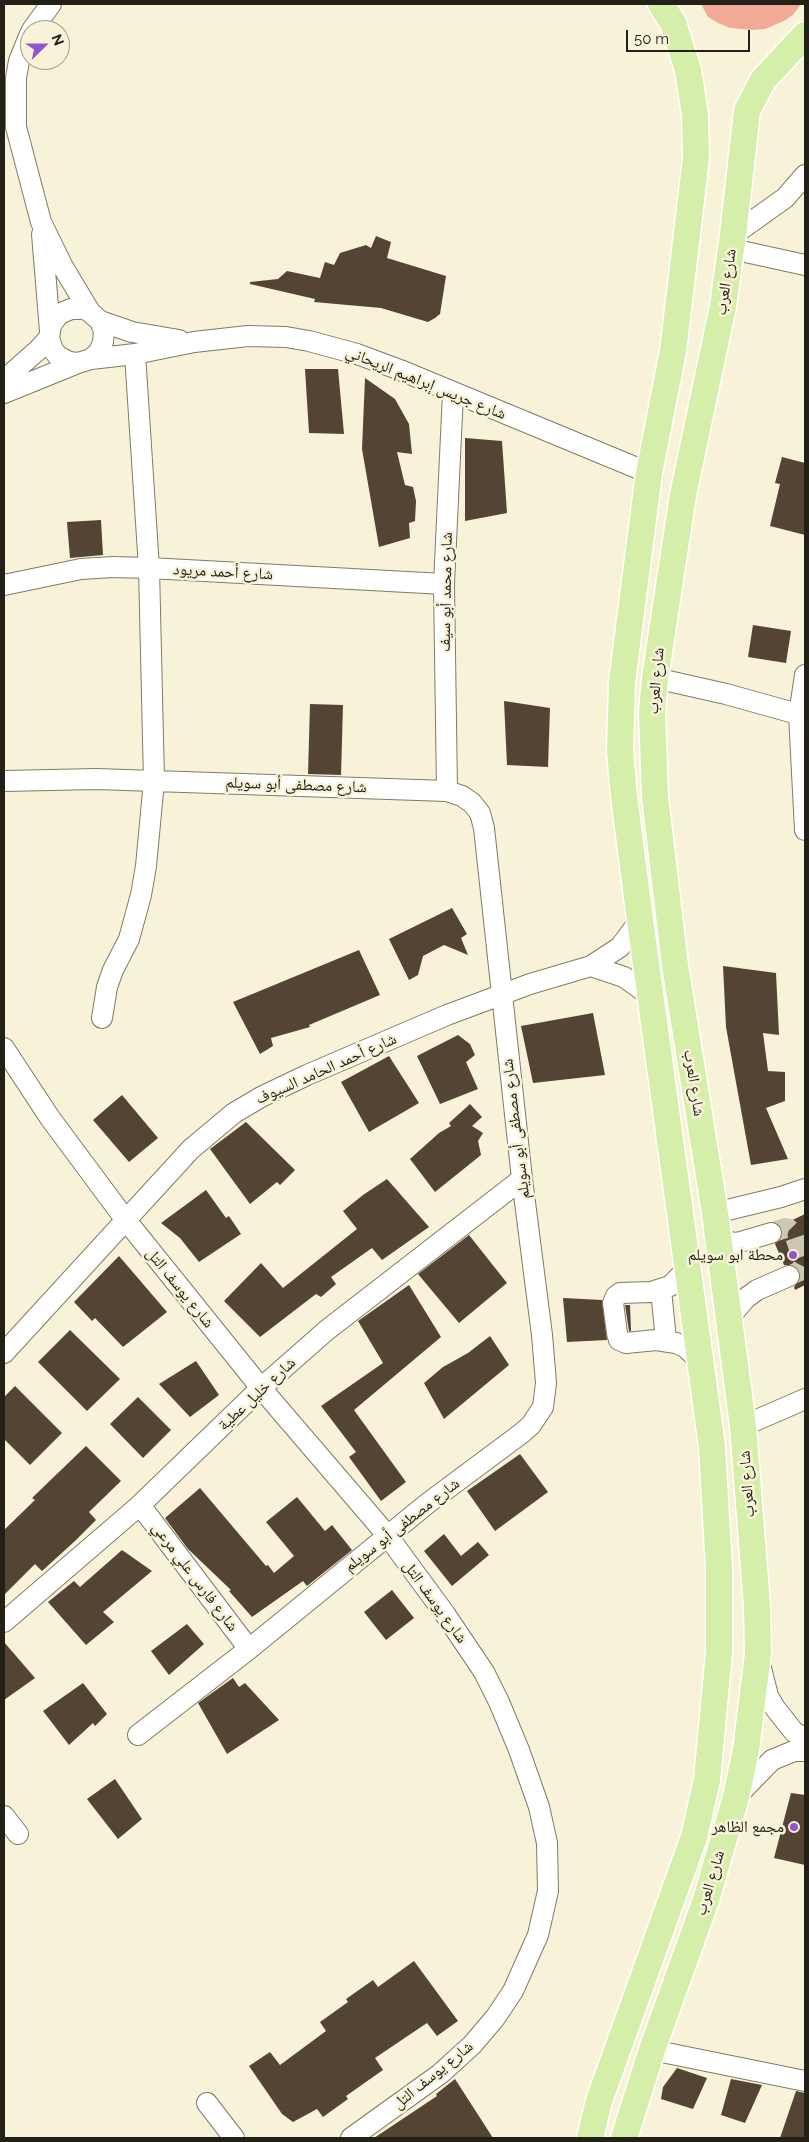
<!DOCTYPE html>
<meta charset="utf-8">
<style>
body{margin:0}
#map{position:relative;width:809px;height:2142px;overflow:hidden;background:#f8f2d9;font-family:Raleway,sans-serif}
canvas{display:block}
.frame{position:absolute;inset:0;border:5px solid #232117;pointer-events:none}
.north{position:absolute;left:20px;top:20px;width:50px;height:50px;box-sizing:border-box;background:#f8f2d9;border:1px solid #a39e8b;border-radius:50%;rotate:68deg;font-size:14px;font-weight:700;line-height:20px;text-align:center;color:#232117}
.north::after{content:'';display:block;margin:auto;width:18px;height:22px;background:#9255cb;clip-path:polygon(50% 0,100% 100%,50% 72%,0 100%)}
.scale{position:absolute;left:626px;top:30px;width:124px;height:22px;box-sizing:border-box;border:2px solid #232117;border-top:0;padding-left:6px;font-size:15px;line-height:18px;white-space:nowrap;color:#232117;-webkit-text-stroke:4px #f8f2d9;paint-order:stroke}
</style>
<div id="map">
<canvas width="809" height="2142"></canvas>
<div class="frame"></div>
<div class="north">N</div>
<div class="scale">50 m</div>
</div>
<script>
const context = document.querySelector('canvas').getContext('2d');
context.lineJoin = 'round';
function fill(path, color) { context.fillStyle = color; context.fill(path, 'evenodd'); }
const shape = rows => new Path2D(rows.map(r => 'M' + r).join(''));
function trace(path, color, width, dash) { context.strokeStyle = color; context.lineWidth = width; context.lineCap = dash ? 'butt' : 'round'; context.setLineDash(dash || []); context.stroke(path); }
function write(font, color, halo, rows, align = 'center') {
  context.font = font + ' Raleway,"Noto Naskh Arabic",sans-serif'; context.lineWidth = 5; context.setLineDash([]); context.textBaseline = 'middle'; context.strokeStyle = halo; context.fillStyle = color; for (const [text, x, y, turn = 0] of rows) {
    context.save(); context.translate(x, y); context.rotate((+turn || 0) * Math.PI / 180); context.textAlign = isNaN(turn) ? turn : align; if (halo) context.strokeText(text, 0, 0); context.fillText(text, 0, 0); context.restore();
  }
}
fill(shape([
 [701,4,801,4,793,15,784,21,765,29,754,30,730,28,718,23,708,17]
]), '#f1aa96');
fill(shape([
 [376,236,391,242,387,258,446,276,440,314,435,318,428,322,381,308,314,302,315,299,250,284,250,282,278,279,287,271,320,278,325,262,334,265,340,253,366,245,371,248],
 [305,369,338,369,344,434,309,433],
 [365,378,395,399,409,424,412,454,397,452,405,485,413,487,416,501,415,521,409,523,410,538,379,547,362,449],
 [465,438,502,441,507,513,465,521],
 [782,457,805,463,805,535,770,526,780,484,775,483],
 [101,520,103,555,70,558,67,522],
 [753,625,791,631,786,663,748,657],
 [504,701,550,708,548,767,507,765],
 [310,704,343,705,341,775,308,774],
 [452,908,467,934,461,938,468,955,444,945,423,956,418,975,409,980,389,939],
 [359,950,380,995,309,1025,310,1027,271,1038,273,1046,260,1054,233,1002],
 [723,966,776,973,779,1035,763,1033,768,1071,785,1072,785,1101,766,1108,788,1159,751,1165,726,1027],
 [593,1013,605,1075,533,1083,521,1026],
 [458,1035,470,1044,475,1055,466,1062,478,1089,440,1104,417,1056],
 [389,1056,419,1103,369,1132,341,1082],
 [122,1095,158,1138,129,1162,93,1120],
 [470,1104,482,1117,472,1126,483,1133,478,1141,481,1155,435,1192,410,1159,439,1133,451,1126,449,1123],
 [246,1122,295,1170,280,1185,277,1182,250,1204,210,1149],
 [387,1179,429,1227,382,1260,372,1248,331,1277,336,1284,321,1297,316,1294,260,1337,224,1301,261,1263,283,1288,357,1229,343,1211,363,1195],
 [206,1190,226,1218,229,1216,241,1234,199,1262,180,1238,161,1223],
 [805,1214,805,1285,795,1290,794,1287,801,1278,800,1272,796,1266,784,1265,775,1244,782,1236,780,1226],
 [469,1235,507,1283,459,1323,418,1274],
 [119,1256,167,1312,123,1347,95,1318,92,1321,74,1302],
 [409,1285,441,1337,354,1410,406,1482,381,1501,349,1457,356,1452,321,1406,383,1363,358,1321],
 [563,1298,602,1300,607,1340,567,1342],
 [625,1305,630,1305,631,1331,629,1331],
 [70,1330,120,1379,87,1411,38,1362],
 [490,1336,509,1365,444,1419,424,1383,443,1367,468,1353],
 [196,1361,219,1395,190,1417,159,1384],
 [15,1386,62,1433,30,1465,4,1439,4,1397],
 [138,1397,171,1430,143,1458,110,1424],
 [86,1446,121,1481,89,1512,96,1520,75,1541,42,1571,35,1564,4,1595,4,1530,35,1500,32,1498],
 [520,1454,548,1492,495,1531,467,1491],
 [200,1488,266,1566,268,1565,274,1573,294,1556,266,1522,297,1497,325,1531,332,1525,352,1550,307,1586,303,1581,252,1617,229,1591,231,1590,188,1549,165,1518],
 [444,1534,461,1556,478,1542,489,1555,452,1586,424,1551],
 [122,1550,152,1571,103,1612,114,1622,86,1645,48,1602,74,1581,80,1587],
 [392,1590,414,1618,386,1640,364,1612],
 [187,1624,204,1644,169,1675,151,1651],
 [4,1642,35,1678,4,1700],
 [233,1678,239,1687,245,1683,279,1720,227,1754,198,1703],
 [83,1683,107,1714,95,1726,93,1723,69,1745,43,1711],
 [115,1779,142,1819,118,1839,87,1799],
 [791,1793,805,1795,805,1865,774,1858],
 [414,1961,458,2021,437,2036,427,2023,375,2058,383,2070,346,2096,348,2099,323,2117,317,2109,293,2122,282,2114,249,2066,270,2052,280,2065,326,2031,320,2022,348,2002,346,1999,373,1980,378,1987],
 [677,2068,707,2078,693,2109,661,2099,663,2087],
 [455,2079,493,2138,374,2138,437,2096,436,2094],
 [731,2079,762,2085,745,2123,721,2115],
 [796,2091,805,2093,805,2138,780,2138]
]), '#544434');
trace(shape([
 [771,1233,785,1228,789,1229,794,1234,804,1263,800,1271,789,1276]
]), '#cdc8b2', 20, [20, 10]);
const minor = shape([
 [32,30,51,4],
 [30,34,19,61,16,78,16,127,41,222,63,267,90,312],
 [42,234,50,331],
 [733,235,785,198,805,175],
 [732,249,805,265],
 [100,321,104,331,103,342,99,352,91,359,78,363,69,362,58,356,53,350,49,338,51,325,59,314,71,309,84,309,90,312,100,321,132,332,179,340],
 [91,359,135,354,194,342,248,336,286,337,309,341,357,354,400,370,649,473],
 [4,380,38,350,49,338],
 [4,393,78,363],
 [4,585,81,569,113,567,149,568,444,584],
 [805,675,799,715,805,830],
 [655,678,726,694,805,716],
 [4,781,96,779,447,791,462,796,472,803,480,813,484,828,522,1179,542,1335,546,1383,543,1407,531,1425,522,1433,428,1503,249,1649,138,1735],
 [447,791,444,584,453,393],
 [591,966,624,977,652,997],
 [102,1018,107,987,113,970,129,939,141,895,146,866,154,781,149,568,135,354],
 [4,1048,50,1118,125,1219,261,1388,387,1535,445,1614,484,1672,499,1702,519,1750,539,1807,547,1843,548,1891,538,1935,513,1991,495,2018,472,2045,440,2074,351,2138],
 [715,1213,781,1197,805,1189],
 [719,1241,737,1243,771,1233],
 [688,1263,684,1272,670,1286,651,1292,620,1293,616,1296,613,1303,617,1333,619,1340,626,1343,656,1340,676,1343,685,1347,700,1361],
 [661,1290,666,1340],
 [729,1318,746,1298,757,1290,789,1276],
 [4,1353,191,1149,234,1113,261,1097,307,1075,447,1015,530,984,591,966,620,947,640,920],
 [743,1426,805,1399],
 [140,1505,249,1649],
 [4,1622,140,1505,261,1388,327,1330,522,1179],
 [760,1664,768,1696,775,1708,794,1732,805,1738],
 [736,1797,772,1760,794,1751,805,1751],
 [4,1816,18,1834],
 [652,2050,805,2081],
 [207,2103,234,2138]
]);
const major = shape([
 [590,2138,599,2101,694,1837,707,1780,719,1652,719,1568,712,1447,640,920,624,796,620,750,622,682,649,473,673,351,696,158,695,115,688,70,673,23,661,4],
 [624,2138,652,2050,706,1900,736,1797,746,1750,758,1654,757,1606,743,1426,715,1213,675,965,655,797,652,712,655,678,683,495,723,306,733,235,747,111,763,80,805,35]
]);
trace(minor, '#817b65', 22);
trace(major, '#fff', 29);
trace(minor, '#fff', 20);
trace(major, '#d5efab', 26);
for (const [x, y, r, color] of [
 [793,1255,5,"#9255cb"],
 [794,1827,5,"#9255cb"]
]) { const dot = new Path2D(); dot.arc(x, y, r, 0, 2 * Math.PI); context.fillStyle = color; context.fill(dot); trace(dot, '#f8f2d9', 2); }
write('16px', '#232117', '#f8f2d9', [
 ["شارع العرب",726,282,-81],
 ["شارع جريس إبراهيم الريحاني",426,383,22],
 ["شارع أحمد مريود",223,572,3],
 ["شارع محمد أبو سيف",446,592,-89],
 ["شارع العرب",656,681,-85],
 ["شارع مصطفى أبو سويلم",296,785,2],
 ["شارع أحمد الحامد السيوف",326,1069,-24],
 ["شارع العرب",694,1083,81],
 ["شارع مصطفى أبو سويلم",516,1129,-97],
 ["شارع يوسف التل",180,1288,51],
 ["شارع خليل عطية",257,1394,-43],
 ["شارع العرب",747,1484,-94],
 ["شارع مصطفى أبو سويلم",402,1525,-38],
 ["شارع فارس علي مرعي",195,1577,53],
 ["شارع يوسف التل",435,1602,54],
 ["شارع العرب",710,1883,-73],
 ["شارع يوسف التل",433,2075,-39]
]);
write('16px', '#232117', '#f8f2d9', [
 ["محطة ابو سويلم",783,1255],
 ["مجمع الظاهر",784,1827]
], 'right');
</script>
